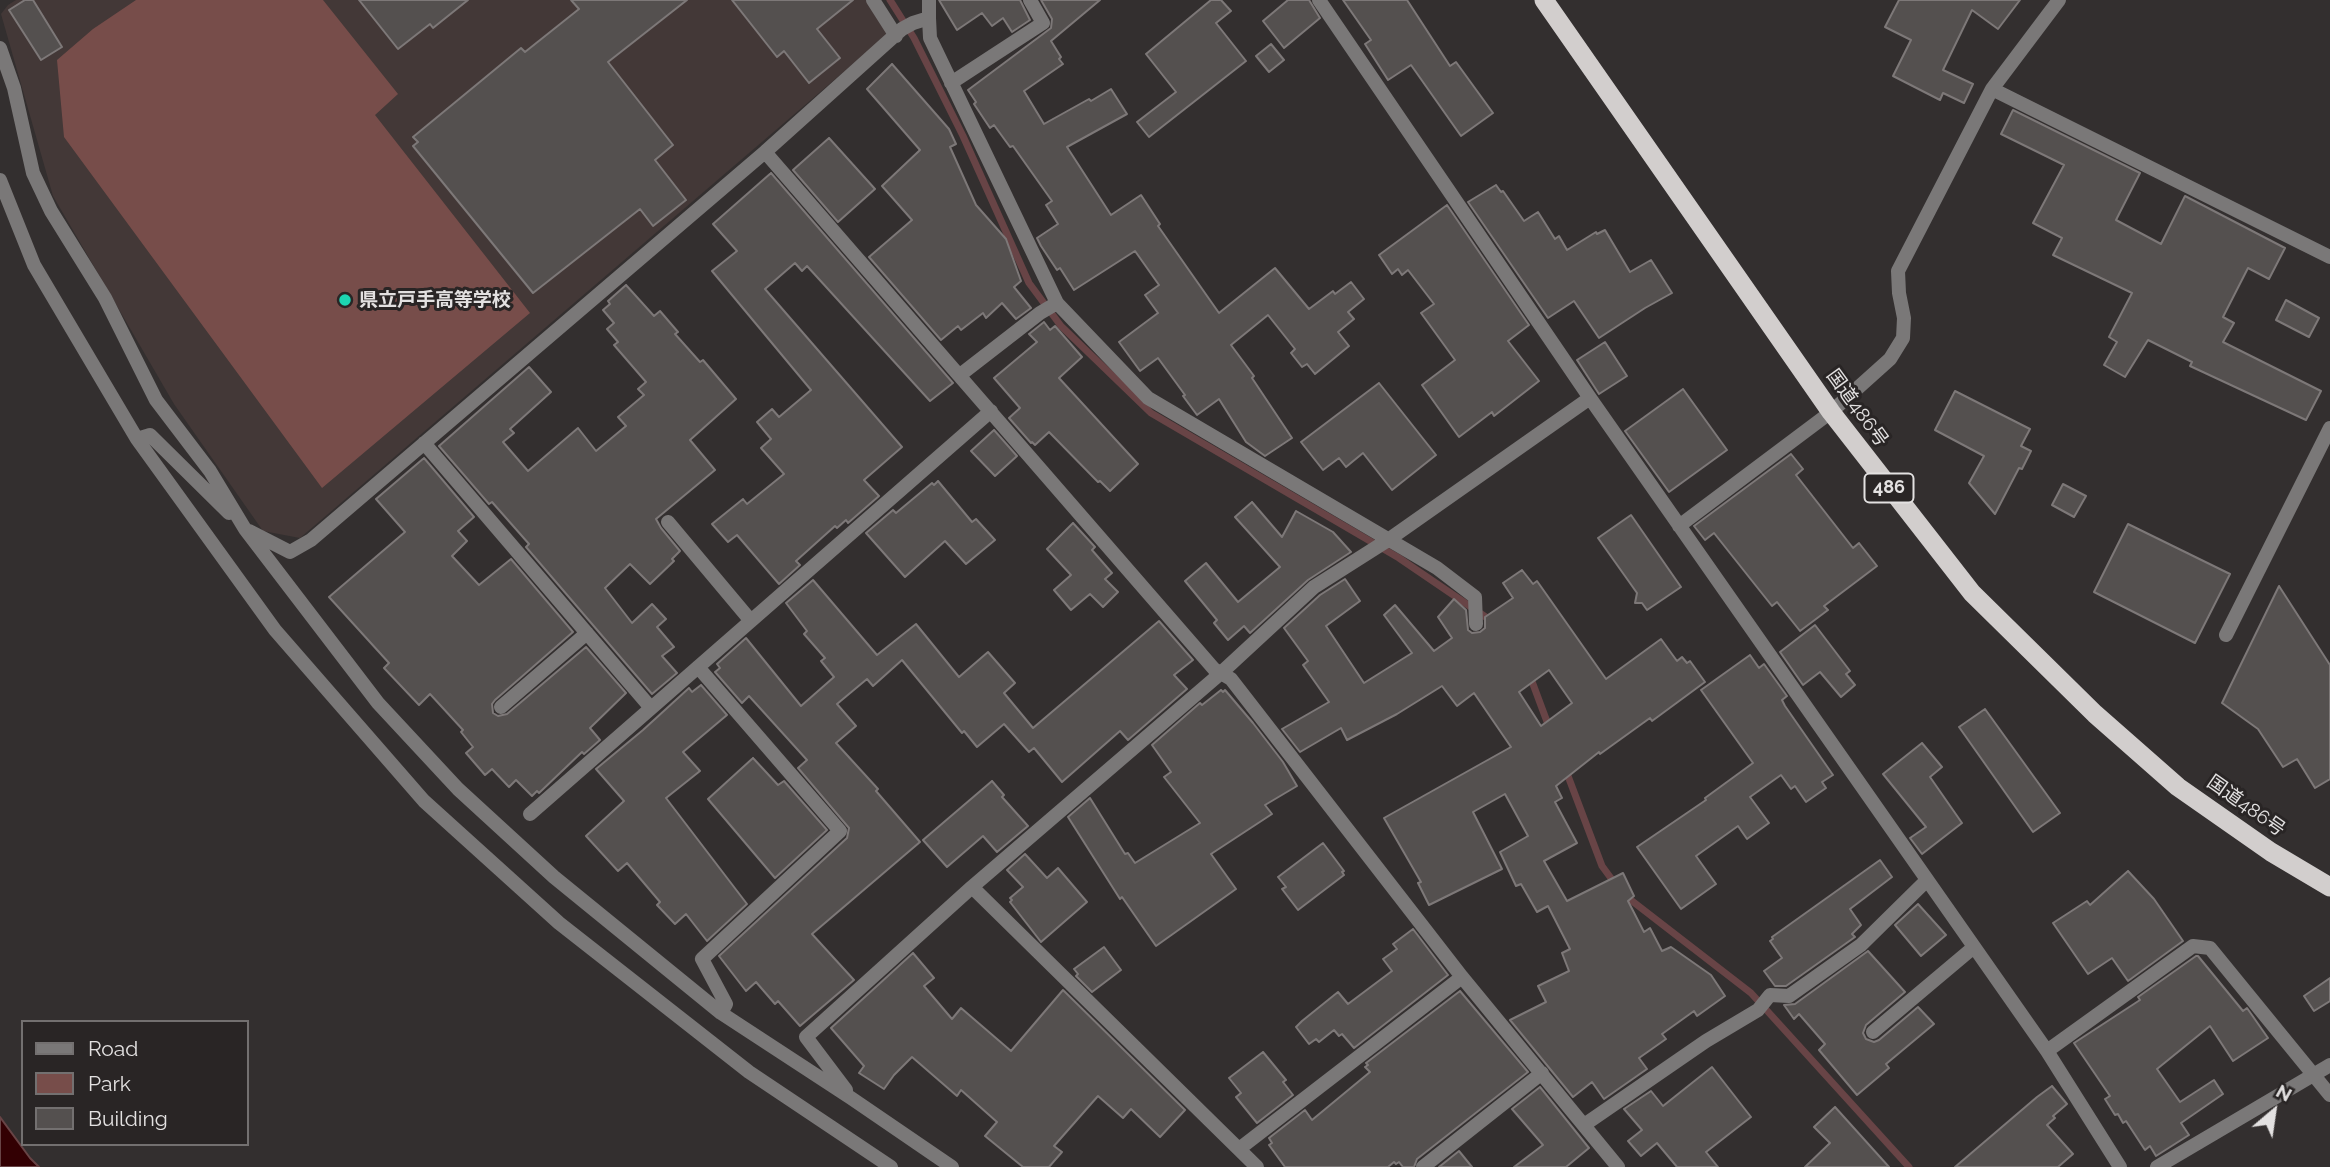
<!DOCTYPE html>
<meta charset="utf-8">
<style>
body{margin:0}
#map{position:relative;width:2330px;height:1167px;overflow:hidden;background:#332f2f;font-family:Raleway,sans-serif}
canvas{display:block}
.legend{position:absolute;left:21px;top:1020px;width:228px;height:126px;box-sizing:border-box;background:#292525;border:2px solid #737070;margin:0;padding:9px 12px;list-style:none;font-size:21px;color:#e3e1e1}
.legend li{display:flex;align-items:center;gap:14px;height:35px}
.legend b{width:35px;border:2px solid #737070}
.north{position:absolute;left:2239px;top:1076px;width:70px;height:70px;-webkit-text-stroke:5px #292525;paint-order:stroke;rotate:29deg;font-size:19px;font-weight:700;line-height:28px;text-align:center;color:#e3e1e1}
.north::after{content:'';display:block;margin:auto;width:24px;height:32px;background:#e3e1e1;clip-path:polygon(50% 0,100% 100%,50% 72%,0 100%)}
</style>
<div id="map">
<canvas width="2330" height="1167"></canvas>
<ul class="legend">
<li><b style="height:9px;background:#7a7878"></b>Road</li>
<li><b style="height:19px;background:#774d4a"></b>Park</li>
<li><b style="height:19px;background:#54504f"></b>Building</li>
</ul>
<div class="north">N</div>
</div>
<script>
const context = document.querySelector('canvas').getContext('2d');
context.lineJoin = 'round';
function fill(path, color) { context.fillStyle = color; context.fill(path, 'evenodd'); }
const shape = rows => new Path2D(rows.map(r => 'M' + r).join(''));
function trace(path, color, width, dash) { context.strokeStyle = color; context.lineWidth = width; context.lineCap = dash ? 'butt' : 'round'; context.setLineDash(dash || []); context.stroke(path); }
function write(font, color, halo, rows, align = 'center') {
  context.font = font + ' Raleway,"Noto Sans JP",sans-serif'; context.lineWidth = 6; context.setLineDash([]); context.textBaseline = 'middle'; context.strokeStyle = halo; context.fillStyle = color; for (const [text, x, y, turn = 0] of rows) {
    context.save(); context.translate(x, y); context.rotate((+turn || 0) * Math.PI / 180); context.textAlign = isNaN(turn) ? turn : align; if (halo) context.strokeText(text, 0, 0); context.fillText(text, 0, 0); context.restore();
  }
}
fill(shape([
 [16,0,867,0,889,33,300,538,263,531,174,404,53,196,1,14,8,5]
]), '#433837');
fill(shape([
 [136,0,323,0,398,94,375,115,530,313,322,488,64,137,57,60,93,29]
]), '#774d4a');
const water = shape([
 [0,1117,30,1158,39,1167,0,1167,0,1117]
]);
fill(water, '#330003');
trace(water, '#684446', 2);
trace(shape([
 [890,0,914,38,963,136,1029,283,1061,326,1151,413,1399,558,1493,622],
 [1530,676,1549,727],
 [1565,768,1602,866,1616,885],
 [1623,894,1751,993,1909,1167]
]), '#684446', 7);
const building = shape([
 [25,0,33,0,62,47,41,60,9,10,25,0],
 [359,0,468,0,433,28,430,24,398,49,359,0],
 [571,0,687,0,608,62,673,145,655,160,686,200,653,226,640,209,533,293,413,146,418,142,413,137,521,48,525,52,579,9,571,0],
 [732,0,853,0,817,29,840,58,809,83,784,51,777,57,732,0],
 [939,0,1020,0,1030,20,1012,32,1003,18,992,26,982,13,957,30,939,0],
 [1041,0,1100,0,1051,41,1061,57,1059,59,1063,64,1024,91,1044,124,1089,99,1091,101,1111,89,1127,114,1067,147,1111,215,1141,195,1160,224,1158,226,1219,313,1275,268,1309,309,1333,291,1335,294,1351,282,1364,299,1348,312,1354,319,1338,332,1349,346,1315,374,1307,364,1302,367,1291,353,1295,349,1268,315,1231,345,1254,376,1252,378,1292,438,1265,456,1246,442,1219,399,1197,415,1183,396,1185,395,1158,358,1140,371,1119,342,1158,313,1145,295,1159,285,1135,251,1074,290,1060,268,1057,270,1041,246,1037,238,1058,224,1046,205,1052,201,1013,146,1010,147,994,125,990,128,974,104,976,102,968,90,1051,28,1052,19,1041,0],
 [1211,0,1221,0,1231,11,1216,23,1246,61,1149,137,1137,122,1176,92,1146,54,1211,0],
 [1288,0,1309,0,1320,18,1284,48,1263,21,1288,0],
 [1343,0,1407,0,1450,66,1456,62,1493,113,1461,136,1411,65,1388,80,1365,44,1371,40,1343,0],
 [1899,0,2020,0,1998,29,1972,10,1943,70,1973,84,1964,103,1943,93,1940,100,1893,76,1911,40,1885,27,1899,0],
 [1271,44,1284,60,1269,72,1256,56,1271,44],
 [892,64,949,129,956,144,950,147,976,205,1006,239,1021,281,1014,287,1031,308,1016,319,1002,303,986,318,983,313,961,330,958,326,941,340,869,257,912,220,882,186,920,150,867,89,892,64],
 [2013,110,2140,173,2116,220,2161,244,2185,196,2285,248,2269,279,2248,268,2223,317,2234,323,2223,342,2321,391,2306,420,2190,366,2192,362,2148,340,2125,377,2104,365,2117,342,2109,337,2132,293,2053,255,2062,238,2033,223,2064,165,2001,134,2013,110],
 [829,138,875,189,838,222,793,170,829,138],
 [771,173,953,383,930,401,807,266,802,271,795,263,765,289,902,447,864,480,879,496,848,523,846,520,837,528,835,526,796,561,800,565,779,584,737,535,728,542,712,524,743,499,747,504,784,474,761,448,771,439,757,422,772,409,779,417,811,390,712,271,737,251,713,224,771,173],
 [1496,185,1501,192,1503,191,1524,221,1538,212,1555,239,1559,236,1567,250,1596,232,1597,234,1605,230,1630,272,1651,260,1672,293,1645,308,1599,338,1574,301,1548,318,1468,202,1496,185],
 [1447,205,1529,325,1508,341,1539,381,1494,416,1492,412,1459,437,1422,385,1455,360,1421,313,1434,304,1408,270,1402,275,1398,269,1392,274,1379,255,1447,205],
 [626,285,654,316,660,311,678,332,675,334,700,362,703,360,736,399,690,440,715,470,656,519,661,528,680,551,672,559,674,561,650,584,630,564,605,588,632,623,652,604,666,619,657,627,674,647,662,656,677,673,652,694,526,547,529,544,492,502,489,504,439,446,529,367,551,392,510,429,514,433,503,442,528,471,578,428,596,451,626,426,618,417,644,395,638,389,646,382,614,345,618,342,607,329,614,323,603,310,610,304,608,301,626,285],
 [2286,300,2319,318,2309,337,2276,320,2286,300],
 [1044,322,1050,330,1055,326,1082,357,1059,378,1138,464,1110,491,1100,481,1098,482,1049,432,1035,445,1032,442,1031,443,1009,418,1020,408,994,378,1037,342,1029,334,1044,322],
 [1605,342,1627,376,1599,394,1577,360,1605,342],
 [1379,383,1436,455,1392,490,1363,453,1346,467,1339,458,1323,470,1301,442,1379,383],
 [1683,389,1727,450,1669,492,1625,431,1683,389],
 [1955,391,2030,429,2021,446,2031,451,2022,469,2019,468,1995,514,1969,483,1984,456,1935,430,1955,391],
 [994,430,1017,456,995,476,971,451,994,430],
 [1791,454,1803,469,1796,475,1853,548,1859,543,1877,566,1824,606,1828,610,1800,631,1777,602,1772,606,1714,533,1705,540,1694,526,1791,454],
 [424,458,474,517,458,531,467,541,452,556,479,585,511,559,573,632,495,700,492,704,493,713,498,716,507,714,586,647,626,693,590,728,600,740,584,754,582,752,539,793,537,791,532,796,516,780,509,787,492,769,485,775,466,753,473,747,461,732,463,730,430,694,419,705,384,668,389,663,329,597,405,532,376,499,424,458],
 [938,481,972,522,976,519,995,540,966,564,945,541,905,577,866,533,893,510,896,513,932,483,934,485,938,481],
 [2063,484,2086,496,2074,517,2052,505,2063,484],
 [1252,502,1282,537,1296,511,1333,532,1351,552,1308,580,1250,633,1244,626,1228,640,1214,623,1217,620,1185,581,1206,563,1238,602,1280,567,1235,517,1252,502],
 [1631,515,1681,587,1647,610,1642,603,1635,603,1637,593,1598,538,1631,515],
 [1073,523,1095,547,1092,550,1112,573,1105,579,1118,592,1103,607,1090,594,1071,610,1054,590,1071,575,1047,549,1073,523],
 [2128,524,2230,574,2195,643,2094,592,2128,524],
 [1522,570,1533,584,1537,581,1606,679,1661,639,1677,661,1682,657,1687,663,1690,661,1705,682,1652,721,1650,718,1600,754,1599,752,1556,786,1562,798,1555,802,1577,843,1544,861,1567,901,1623,873,1634,896,1628,901,1644,932,1650,928,1662,951,1671,947,1711,975,1725,996,1697,1016,1694,1011,1662,1034,1666,1039,1639,1058,1647,1069,1604,1099,1592,1082,1573,1097,1510,1020,1546,1002,1538,986,1569,971,1562,953,1570,949,1548,906,1537,912,1521,884,1516,886,1500,852,1528,836,1505,794,1473,812,1502,869,1429,905,1418,883,1421,882,1384,818,1511,747,1474,693,1457,706,1442,686,1397,714,1347,740,1341,728,1300,752,1282,729,1329,702,1303,665,1308,661,1284,628,1320,595,1345,579,1360,601,1326,626,1364,683,1412,653,1384,615,1395,605,1434,651,1452,638,1438,617,1454,599,1466,610,1468,630,1472,633,1480,632,1485,628,1485,617,1513,598,1503,583,1522,570],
 [1549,670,1572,703,1541,726,1519,692,1549,670],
 [813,580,877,655,916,624,959,677,988,652,1015,683,1004,693,1033,728,1159,621,1193,660,1174,675,1187,689,1128,740,1120,731,1062,782,1034,748,1029,752,1004,724,977,747,964,731,962,733,902,660,873,686,867,679,837,704,856,726,836,743,878,789,876,791,920,842,812,934,854,980,800,1026,778,1001,775,1004,756,982,746,991,719,956,847,838,849,828,798,768,807,760,749,696,742,703,715,672,720,668,717,664,746,638,801,706,834,677,821,661,825,658,804,634,807,631,786,603,813,580],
 [2279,586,2330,665,2330,779,2315,788,2297,759,2283,767,2258,729,2222,703,2279,586],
 [1815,625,1850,671,1846,674,1855,685,1841,697,1820,672,1803,685,1780,652,1815,625],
 [1750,655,1759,668,1764,664,1787,696,1782,700,1785,706,1833,775,1822,782,1826,788,1806,802,1795,786,1791,789,1781,775,1750,797,1769,823,1747,839,1738,826,1696,856,1716,884,1681,909,1637,847,1706,800,1705,798,1753,763,1701,690,1750,655],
 [701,685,727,715,683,752,700,771,666,798,747,904,707,941,686,914,675,924,657,905,660,902,627,863,618,871,586,836,624,801,596,769,643,730,689,688,692,692,701,685],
 [1221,690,1223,692,1225,690,1253,723,1283,762,1297,786,1265,805,1272,814,1211,854,1236,889,1156,946,1122,897,1120,899,1068,817,1090,798,1125,854,1128,853,1135,863,1200,823,1164,777,1171,772,1152,745,1200,703,1202,705,1221,690],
 [1985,709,2060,813,2033,832,1959,727,1985,709],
 [1922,743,1942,767,1930,777,1962,823,1922,854,1910,838,1926,827,1883,774,1922,743],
 [753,758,778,785,784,781,827,830,775,878,708,799,753,758],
 [992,781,1004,795,1002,797,1028,826,997,852,983,836,947,867,923,840,992,781],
 [1323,843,1344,871,1342,872,1344,875,1298,910,1282,889,1286,887,1278,877,1323,843],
 [1025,854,1047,878,1058,868,1087,902,1041,942,1010,902,1012,900,1010,898,1023,887,1007,870,1025,854],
 [1880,860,1892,877,1850,909,1861,925,1852,934,1855,937,1786,986,1775,986,1764,971,1782,958,1770,941,1773,939,1772,937,1880,860],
 [2128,871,2154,899,2183,941,2128,981,2112,958,2088,974,2053,923,2087,901,2090,905,2128,871],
 [1918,904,1946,935,1921,956,1895,925,1918,904],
 [1413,929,1448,975,1354,1048,1342,1034,1339,1036,1334,1030,1319,1042,1316,1039,1309,1044,1296,1027,1302,1021,1338,992,1348,1004,1392,971,1383,959,1397,949,1393,944,1413,929],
 [1104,947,1121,970,1092,992,1076,976,1078,974,1074,969,1104,947],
 [1868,951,1905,992,1866,1025,1863,1033,1866,1039,1874,1042,1879,1040,1918,1007,1934,1024,1886,1064,1889,1068,1857,1095,1819,1050,1825,1044,1799,1014,1794,1019,1784,1005,1795,1004,1868,951],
 [913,953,934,978,924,986,952,1019,961,1008,1011,1051,1063,990,1185,1110,1160,1137,1131,1109,1123,1118,1098,1096,1054,1146,1062,1152,1049,1167,1023,1167,985,1136,997,1122,961,1090,957,1096,912,1057,894,1075,884,1089,859,1073,864,1066,831,1028,913,953],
 [2196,956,2198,956,2243,1011,2247,1008,2268,1038,2233,1061,2210,1026,2157,1069,2180,1102,2214,1080,2223,1094,2181,1123,2189,1135,2156,1156,2150,1146,2145,1150,2126,1121,2123,1123,2118,1114,2115,1115,2105,1099,2110,1096,2074,1043,2140,1000,2138,997,2196,956],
 [2330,978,2330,1001,2314,1011,2304,996,2330,978],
 [1460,991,1528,1072,1417,1159,1414,1167,1403,1167,1399,1162,1396,1164,1394,1162,1388,1167,1285,1167,1269,1145,1272,1143,1269,1138,1305,1110,1312,1120,1370,1072,1365,1067,1368,1065,1366,1063,1460,991],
 [1263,1052,1286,1080,1283,1082,1293,1095,1257,1123,1236,1097,1241,1093,1229,1078,1263,1052],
 [1712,1067,1751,1117,1706,1152,1718,1167,1677,1167,1657,1143,1641,1156,1628,1141,1642,1130,1624,1109,1651,1091,1663,1106,1712,1067],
 [2052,1086,2067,1104,2053,1116,2055,1118,2047,1125,2073,1154,2058,1167,1955,1167,2037,1097,2052,1086],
 [1540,1087,1589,1148,1566,1167,1514,1167,1543,1145,1512,1109,1540,1087],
 [1835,1107,1889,1167,1805,1167,1830,1143,1814,1127,1835,1107],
 [1459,1151,1472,1167,1439,1167,1459,1151]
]);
fill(building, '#54504f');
trace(building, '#7d7878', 2);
trace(shape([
 [873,0,896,36],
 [1319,0,1590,398,2047,1051,2120,1167],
 [929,18,930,38,1057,303,1148,398,1437,568,1475,597,1476,624],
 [0,48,14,88,33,173,51,211,105,298,156,400,210,471,245,529,378,703,458,789,554,877,721,1013,851,1098,952,1167],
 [951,83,1043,23,1030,0],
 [1992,89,2330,257],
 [765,152,1214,669,1231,679,1462,977,1618,1167],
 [0,180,34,265,137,439,275,630,424,801,559,923,749,1072,891,1167],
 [960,375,1040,313,1057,303],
 [137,439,150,435,229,513],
 [424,443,651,708],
 [668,522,751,621],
 [1679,526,1831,412,1890,359,1903,338,1904,318,1899,293,1898,271,1992,89,2059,0],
 [249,531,290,552,311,540,765,152,902,29,913,23,929,18,929,0],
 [2226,635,2330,428],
 [698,667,840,831,702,959,726,1004,721,1013],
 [501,707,587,633],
 [530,814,991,411],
 [972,887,1257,1167],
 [1873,1032,1974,947],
 [2047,1051,2193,946,2210,948,2330,1095],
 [846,1090,806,1037,972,887,1221,673,1314,587,1388,540,1590,398],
 [1584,1125,1706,1041,1758,1010,1770,995,1789,996,1861,945,1927,880],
 [1239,1149,1462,977],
 [1423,1167,1542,1073],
 [2157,1167,2330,1065]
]), '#7a7878', 14);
trace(shape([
 [1544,0,1831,412,1972,593,2095,714,2178,787,2271,852,2330,887]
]), '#d2cecd', 19);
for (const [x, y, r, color] of [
 [345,300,7,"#1dd5b1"]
]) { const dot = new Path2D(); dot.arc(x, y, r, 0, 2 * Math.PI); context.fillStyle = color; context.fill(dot); trace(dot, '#292525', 2.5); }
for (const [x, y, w] of [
 [1889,488,49]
]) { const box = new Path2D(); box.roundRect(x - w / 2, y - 14.5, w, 29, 5); context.fillStyle = '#292525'; context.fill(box); trace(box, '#e3e1e1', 2); }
write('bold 18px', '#e3e1e1', null, [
 ["486",1889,488]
]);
write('bold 19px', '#e3e1e1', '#292525', [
 ["県立戸手高等学校",359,300]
], 'left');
write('19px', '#e3e1e1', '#292525', [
 ["国道486号",1857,408,54],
 ["国道486号",2246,806,35]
]);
</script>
